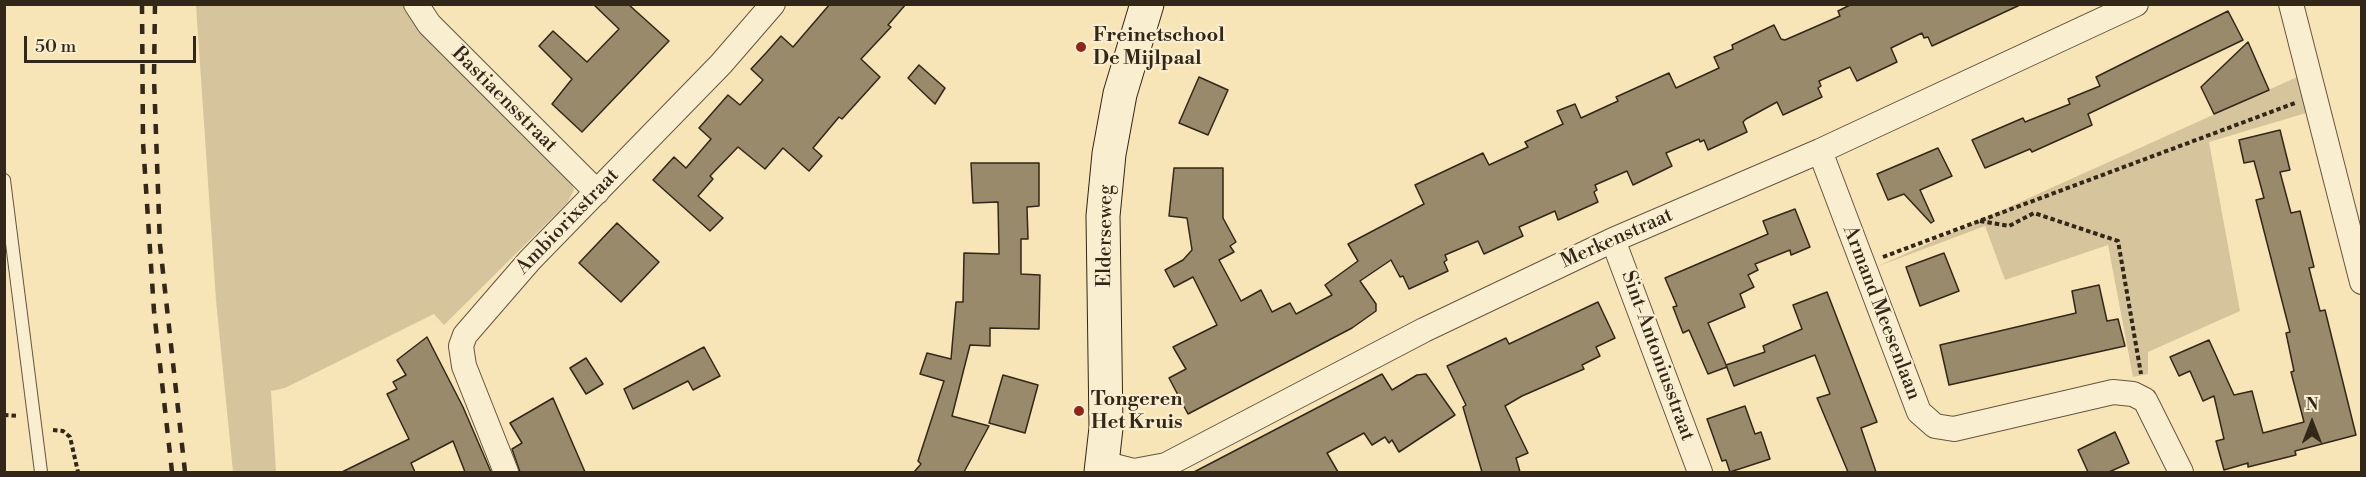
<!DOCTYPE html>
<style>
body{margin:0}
#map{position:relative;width:2366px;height:477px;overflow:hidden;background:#f8e5b7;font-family:"Libre Bodoni",serif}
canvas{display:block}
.frame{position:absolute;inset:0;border:6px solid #322719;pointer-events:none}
.north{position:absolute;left:2282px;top:393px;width:60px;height:60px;-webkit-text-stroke:4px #faeed0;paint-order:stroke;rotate:0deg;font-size:16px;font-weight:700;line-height:24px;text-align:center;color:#322719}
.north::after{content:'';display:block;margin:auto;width:21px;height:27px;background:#322719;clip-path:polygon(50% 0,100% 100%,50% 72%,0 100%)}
.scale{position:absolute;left:24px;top:36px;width:172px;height:27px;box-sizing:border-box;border:3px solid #322719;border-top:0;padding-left:8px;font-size:18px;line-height:21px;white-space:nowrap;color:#322719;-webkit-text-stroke:4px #faeed0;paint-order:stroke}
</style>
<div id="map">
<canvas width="2366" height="477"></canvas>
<div class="frame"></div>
<div class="north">N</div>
<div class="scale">50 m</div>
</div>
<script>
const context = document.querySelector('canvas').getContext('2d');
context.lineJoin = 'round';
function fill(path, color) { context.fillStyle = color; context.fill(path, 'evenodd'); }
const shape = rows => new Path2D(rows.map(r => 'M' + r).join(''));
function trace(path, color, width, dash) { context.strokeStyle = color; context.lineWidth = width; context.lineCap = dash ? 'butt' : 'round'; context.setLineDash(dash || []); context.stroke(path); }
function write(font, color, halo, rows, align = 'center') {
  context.font = font + ' "Libre Bodoni",serif'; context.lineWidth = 4.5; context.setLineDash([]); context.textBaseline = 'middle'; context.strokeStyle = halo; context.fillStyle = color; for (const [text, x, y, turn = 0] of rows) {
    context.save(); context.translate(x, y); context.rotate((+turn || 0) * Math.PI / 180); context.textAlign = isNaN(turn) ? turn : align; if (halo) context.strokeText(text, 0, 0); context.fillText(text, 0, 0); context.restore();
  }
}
fill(shape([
 [196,5,405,5,409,15,433,36,567,173,574,190,568,202,444,325,434,314,285,388,271,391,276,472,233,472,216,300],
 [2297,77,2306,113,2209,142,2240,311,2148,352,2148,374,2133,377,2108,245,2005,280,1985,226,1876,267]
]), '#d6c59c');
const building = shape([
 [593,4,628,4,669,41,582,132,552,104,572,79,539,46,553,31,587,62,619,29,593,4],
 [830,4,906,4,888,25,891,27,861,59,880,77,842,119,839,117,813,148,822,156,809,171,783,148,765,169,738,147,710,176,713,179,698,196,723,218,710,231,653,180,674,157,686,168,711,139,699,128,728,95,740,105,763,80,751,69,766,53,781,36,793,47,830,4],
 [1852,4,2022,4,1932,46,1928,37,1924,38,1922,33,1891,48,1897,62,1857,81,1850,67,1819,81,1821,86,1818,88,1822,97,1783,115,1777,102,1746,119,1743,122,1747,132,1708,150,1704,140,1700,142,1699,139,1666,153,1672,166,1633,185,1627,171,1595,185,1597,190,1594,192,1598,202,1558,220,1555,211,1519,227,1523,236,1484,254,1478,241,1445,255,1447,260,1444,262,1448,271,1409,289,1403,276,1400,277,1391,260,1360,281,1376,304,1376,311,1352,328,1188,414,1169,378,1186,369,1173,347,1217,325,1193,277,1174,287,1165,270,1183,260,1192,250,1187,218,1169,216,1174,168,1223,168,1223,218,1236,242,1230,246,1234,252,1219,260,1241,301,1261,290,1272,312,1290,303,1296,314,1332,295,1325,285,1358,261,1348,244,1424,204,1415,185,1483,153,1489,165,1528,147,1525,142,1563,124,1557,111,1575,104,1581,118,1618,101,1616,97,1669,73,1676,88,1719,68,1714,57,1733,49,1732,45,1774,25,1781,39,1785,40,1840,16,1838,11,1852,4],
 [2228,11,2243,40,2088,114,2092,125,2032,152,2030,149,1985,168,1972,140,2023,118,2025,122,2070,104,2068,99,2100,86,2096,77,2228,11],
 [2248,42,2269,90,2214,114,2201,87,2248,42],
 [919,65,945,88,935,104,908,78,919,65],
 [1199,77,1228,90,1208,135,1179,123,1199,77],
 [2280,130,2290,170,2280,172,2291,213,2300,211,2314,267,2309,268,2320,311,2325,310,2356,435,2295,451,2296,455,2248,467,2248,463,2224,470,2216,441,2224,439,2214,396,2203,401,2190,371,2179,376,2170,357,2209,340,2234,395,2252,391,2263,433,2304,422,2291,372,2294,371,2286,333,2290,332,2256,200,2264,198,2254,161,2244,163,2239,140,2280,130],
 [1938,148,1952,176,1920,190,1934,221,1931,223,1904,194,1888,200,1877,174,1938,148],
 [971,163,1039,163,1039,206,1027,207,1028,239,1021,239,1021,274,1040,275,1039,329,990,328,990,346,970,345,952,416,989,426,964,472,914,472,921,464,918,461,944,381,920,374,927,353,951,359,956,302,963,302,964,253,999,254,998,202,973,203,971,163],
 [1795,209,1810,247,1791,255,1790,250,1755,264,1758,270,1748,275,1754,287,1740,294,1745,307,1708,323,1727,367,1708,374,1689,330,1683,333,1673,307,1677,306,1665,278,1768,234,1763,221,1795,209],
 [617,223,659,262,621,302,579,263,617,223],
 [1944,253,1959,291,1920,306,1906,267,1944,253],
 [2099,285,2107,321,2118,319,2125,346,1949,385,1940,345,2076,313,2072,291,2099,285],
 [1827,292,1877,422,1861,428,1876,472,1848,472,1817,398,1830,394,1815,355,1734,386,1726,365,1765,352,1763,346,1802,329,1793,305,1827,292],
 [1598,302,1615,338,1596,347,1600,356,1582,365,1584,369,1522,396,1505,406,1528,453,1516,458,1520,472,1482,472,1463,407,1466,405,1447,366,1506,338,1509,344,1598,302],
 [427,337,463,407,491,472,465,472,453,441,411,463,415,472,342,472,409,439,387,394,397,389,393,382,406,375,397,360,427,337],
 [704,347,720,376,693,390,688,381,633,409,624,389,704,347],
 [586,358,603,384,586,394,570,368,586,358],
 [1382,374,1392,390,1417,375,1426,374,1455,415,1399,452,1392,440,1389,443,1385,437,1372,445,1364,433,1327,453,1338,472,1194,472,1382,374],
 [1003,375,1038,385,1025,433,989,423,1003,375],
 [553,398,585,472,520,472,512,449,522,443,510,423,553,398],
 [1745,406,1755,434,1761,432,1770,459,1730,472,1726,460,1722,461,1707,419,1745,406],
 [2115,432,2129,463,2109,472,2088,472,2078,450,2115,432]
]);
fill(building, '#998a6b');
trace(building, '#322719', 1.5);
const service = shape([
 [4,180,41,472]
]);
const minor = shape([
 [416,4,429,24,597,192],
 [2291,4,2362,282],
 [1820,151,1919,412,1935,426,1954,429,2113,392,2133,394,2145,400,2181,472],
 [1613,240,1700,472],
 [1103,463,1134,471,1166,465,1424,330,1613,240,1820,151,2136,4],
 [506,472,464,366,461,346,465,335,530,260,721,64,773,4]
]);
const secondary = shape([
 [1101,472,1106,428,1103,216,1109,154,1120,94,1147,4]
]);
trace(service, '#645640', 14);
trace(minor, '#645640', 26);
trace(secondary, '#322719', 35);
trace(shape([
 [1980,221,2009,226,2034,213,2118,241,2141,374],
 [1883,257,2295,103],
 [4,415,18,416],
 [53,430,63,431,70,437,78,472]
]), '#322719', 4, [4.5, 3]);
trace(service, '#faeed0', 12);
trace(minor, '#faeed0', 24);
trace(secondary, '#faeed0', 33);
trace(shape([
 [142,4,143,142,154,311,172,472],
 [155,4,154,78,160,245,185,472]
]), '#322719', 4.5, [10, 10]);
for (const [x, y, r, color] of [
 [1081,47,6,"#8f2418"],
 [1079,411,6,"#8f2418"]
]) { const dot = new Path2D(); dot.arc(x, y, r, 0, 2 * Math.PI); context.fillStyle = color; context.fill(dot); trace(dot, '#faeed0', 2); }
write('bold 20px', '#322719', '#faeed0', [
 ["Freinetschool",1093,36],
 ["De Mijlpaal",1093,59],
 ["Tongeren",1091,400],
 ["Het Kruis",1091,423]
], 'left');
write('20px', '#322719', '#faeed0', [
 ["Bastiaensstraat",504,100,45],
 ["Ambiorixstraat",568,222,-46],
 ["Elderseweg",1106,236,-89],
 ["Merkenstraat",1617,239,-24],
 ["Armand Meesenlaan",1881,313,69],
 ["Sint-Antoniusstraat",1657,356,70]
]);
</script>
